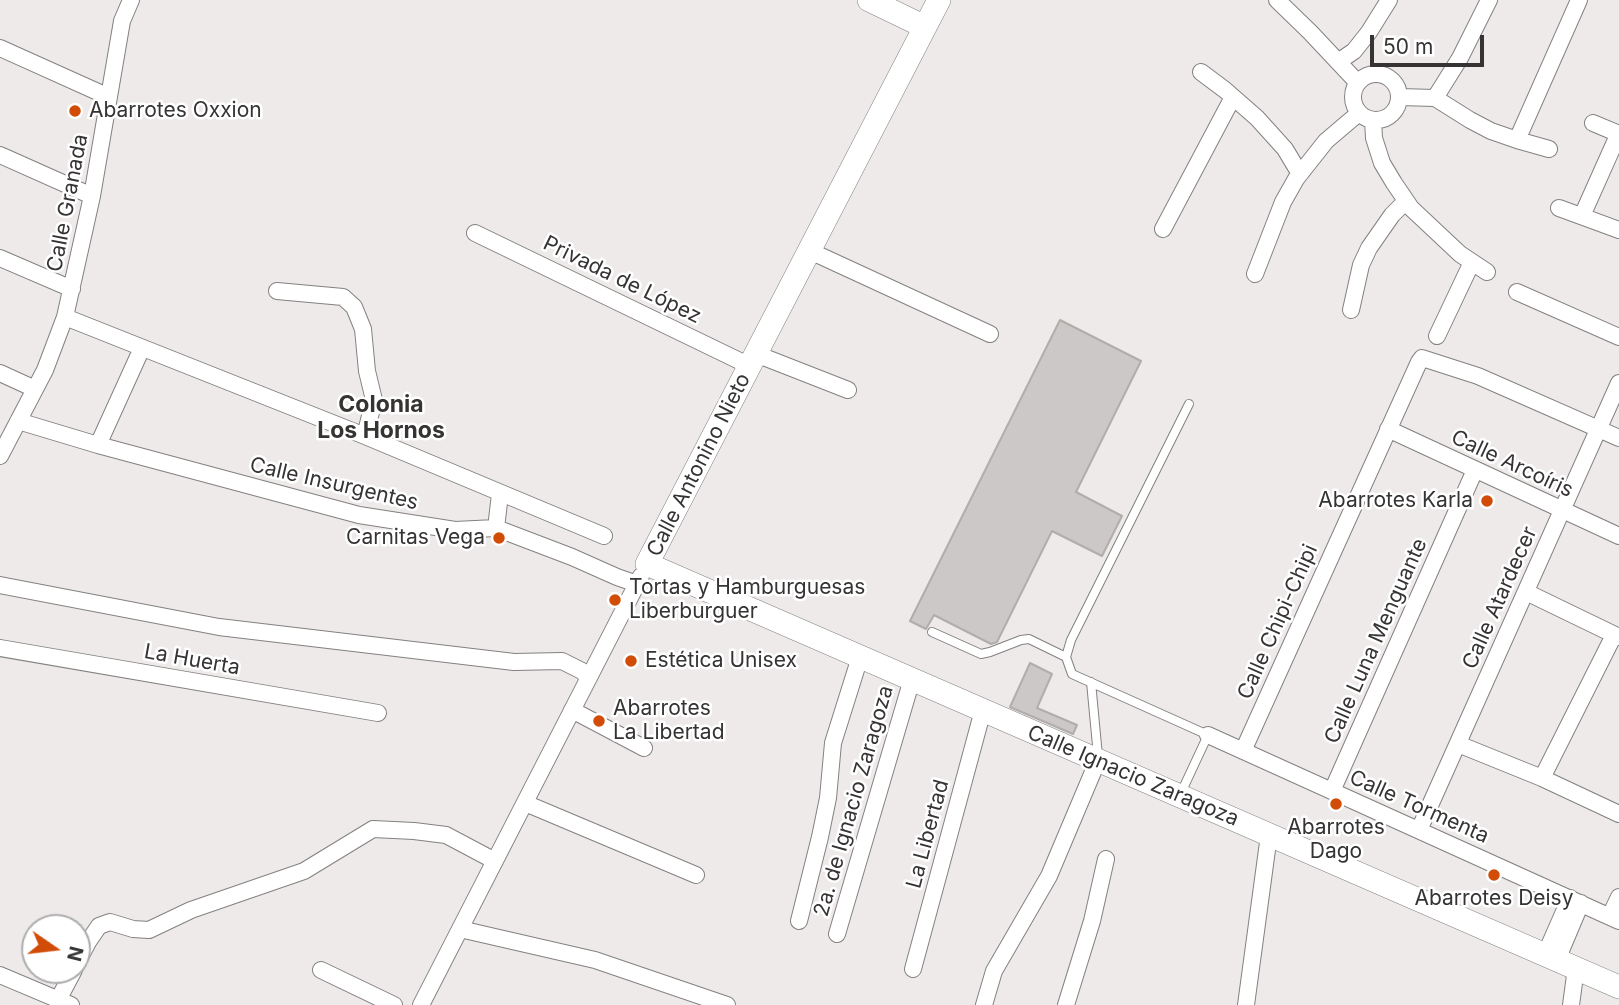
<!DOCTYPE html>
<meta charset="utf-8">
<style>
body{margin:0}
#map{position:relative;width:1619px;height:1005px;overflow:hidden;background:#edeae9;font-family:Inter,sans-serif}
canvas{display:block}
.north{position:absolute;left:21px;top:914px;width:70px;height:70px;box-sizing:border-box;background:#fff;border:2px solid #aeadad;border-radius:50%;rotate:104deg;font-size:19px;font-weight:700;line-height:28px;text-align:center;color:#353333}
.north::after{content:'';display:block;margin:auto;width:24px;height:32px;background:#d14c06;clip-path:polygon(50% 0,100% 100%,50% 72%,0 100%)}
.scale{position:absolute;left:1370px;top:35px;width:114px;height:32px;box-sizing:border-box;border:4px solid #353333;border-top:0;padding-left:9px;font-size:21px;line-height:24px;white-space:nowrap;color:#353333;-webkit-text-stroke:5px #fff;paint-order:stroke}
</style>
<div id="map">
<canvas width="1619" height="1005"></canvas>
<div class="north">N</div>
<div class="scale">50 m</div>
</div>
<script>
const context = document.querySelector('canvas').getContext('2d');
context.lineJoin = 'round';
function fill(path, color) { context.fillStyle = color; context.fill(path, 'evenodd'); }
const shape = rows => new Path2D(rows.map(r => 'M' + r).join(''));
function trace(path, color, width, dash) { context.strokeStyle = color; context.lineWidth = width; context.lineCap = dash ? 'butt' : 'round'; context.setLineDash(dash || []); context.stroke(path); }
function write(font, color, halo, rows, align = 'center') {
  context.font = font + ' Inter,sans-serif'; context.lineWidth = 5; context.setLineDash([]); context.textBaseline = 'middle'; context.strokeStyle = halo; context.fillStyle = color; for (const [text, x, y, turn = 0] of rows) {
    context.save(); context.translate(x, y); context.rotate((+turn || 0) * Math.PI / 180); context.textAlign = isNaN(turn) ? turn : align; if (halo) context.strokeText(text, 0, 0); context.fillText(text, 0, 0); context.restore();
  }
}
const building = shape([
 [1060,320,1141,361,1076,492,1122,516,1102,556,1052,531,997,642,991,644,934,615,926,629,910,621,1060,320],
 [1030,663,1052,674,1037,708,1077,725,1073,734,1010,707,1030,663]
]);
fill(building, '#cbc8c7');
trace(building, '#b0adab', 2);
const lane = shape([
 [932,632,981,654,990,652,1021,640,1029,639,1066,657],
 [1091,682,1098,756],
 [1180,795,1208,735,1072,674,1066,657,1071,640,1189,404]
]);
const street = shape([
 [1277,0,1310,32,1358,83],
 [0,48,109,97],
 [1338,62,1354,51,1369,32,1389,0],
 [1201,72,1225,90,1257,118,1285,149,1300,174],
 '1353 97a23 23 0 1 1 46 0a23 23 0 1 1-46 0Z',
 [1399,97,1435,98,1470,120,1491,131,1517,140,1549,149],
 [1435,98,1460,58,1489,0],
 [1373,120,1374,138,1382,163,1394,183,1411,208,1460,254,1487,272],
 [1593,123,1619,134],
 [1517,140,1579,0],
 [0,155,92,196],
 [1559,208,1619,230],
 [1582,216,1619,133],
 [1163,229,1233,97],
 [475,233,750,366],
 [810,251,990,334],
 [0,258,72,289],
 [1255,274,1283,202,1296,179,1326,141,1359,113],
 [277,291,343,297,354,307,363,329,367,371,374,400,365,436],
 [1517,292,1619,337],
 [1351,310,1361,265,1369,248,1392,215,1406,201],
 [65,317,365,436,604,536],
 [1437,336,1472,262],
 [756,354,848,390],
 [0,373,35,389],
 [18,421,98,445,359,515,455,530,496,528,572,557,617,577,637,584],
 [1388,429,1619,536],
 [98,445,142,348],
 [0,456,45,370,65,317,92,196,122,21,131,0],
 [496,528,500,494],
 [0,585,219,627,514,662,562,661,582,671,589,678],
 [1526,592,1619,637],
 [0,648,378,713],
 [572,710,644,748],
 [1208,735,1619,921],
 [1458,744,1542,778,1619,814],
 [1243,751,1419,362,1422,358,1478,376,1619,438],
 [1542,778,1614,635],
 [1332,791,1475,470],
 [525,803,696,875],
 [1419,830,1619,383],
 [1610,916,1619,897],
 [799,921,820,837,828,798,833,743,860,657],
 [460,929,595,960,727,1005],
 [837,934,912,679],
 [1545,955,1570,898],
 [1557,960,1581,903],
 [77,963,88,942,99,926,110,922,133,929,149,930,191,910,304,871,373,829,414,831,446,835,495,861],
 [913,969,983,710],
 [321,970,394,1005],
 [0,975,71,1005],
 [58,1000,74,970],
 [421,1005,641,576],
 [984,1005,994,971,1049,876,1098,760],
 [1066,1005,1092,921,1106,859],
 [1246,1005,1269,835],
 [1571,1005,1576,968]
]);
const secondary = shape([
 [869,0,925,27],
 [939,0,647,564,1619,987]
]);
trace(lane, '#848180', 10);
trace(street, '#848180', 18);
trace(secondary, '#848180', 24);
trace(lane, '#fff', 8);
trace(street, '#fff', 16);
trace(secondary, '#fff', 23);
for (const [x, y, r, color] of [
 [75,111,7,"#d14c06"],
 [1487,501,7,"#d14c06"],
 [499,538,7,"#d14c06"],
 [615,600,7,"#d14c06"],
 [631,661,7,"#d14c06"],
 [599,721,7,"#d14c06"],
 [1336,804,7,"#d14c06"],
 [1494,875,7,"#d14c06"]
]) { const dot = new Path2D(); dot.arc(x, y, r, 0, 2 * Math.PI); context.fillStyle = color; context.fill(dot); trace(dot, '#fff', 2.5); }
write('21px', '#353333', '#fff', [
 ["Abarrotes Oxxion",89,111],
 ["Abarrotes Karla",1473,501,"right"],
 ["Carnitas Vega",485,538,"right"],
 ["Tortas y Hamburguesas",629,588],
 ["Liberburguer",629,612],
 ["Estética Unisex",645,661],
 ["Abarrotes",613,709],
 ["La Libertad",613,733],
 ["Abarrotes",1336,828,"center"],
 ["Dago",1336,852,"center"],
 ["Abarrotes Deisy",1494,899,"center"]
], 'left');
write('21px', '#353333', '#fff', [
 ["Calle Granada",68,203,-79],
 ["Privada de López",622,280,26],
 ["Calle Arcoíris",1512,464,25],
 ["Calle Antonino Nieto",699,465,-63],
 ["Calle Insurgentes",334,484,13],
 ["Calle Atardecer",1500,598,-66],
 ["Calle Chipi-Chipi",1278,622,-66],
 ["Calle Luna Menguante",1376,641,-66],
 ["La Huerta",192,660,10],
 ["Calle Ignacio Zaragoza",1133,776,23],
 ["2a. de Ignacio Zaragoza",854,801,-74],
 ["Calle Tormenta",1419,807,24],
 ["La Libertad",928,834,-75]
]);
write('bold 23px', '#363433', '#fff', [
 ["Colonia",381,405],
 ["Los Hornos",381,431]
]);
</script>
